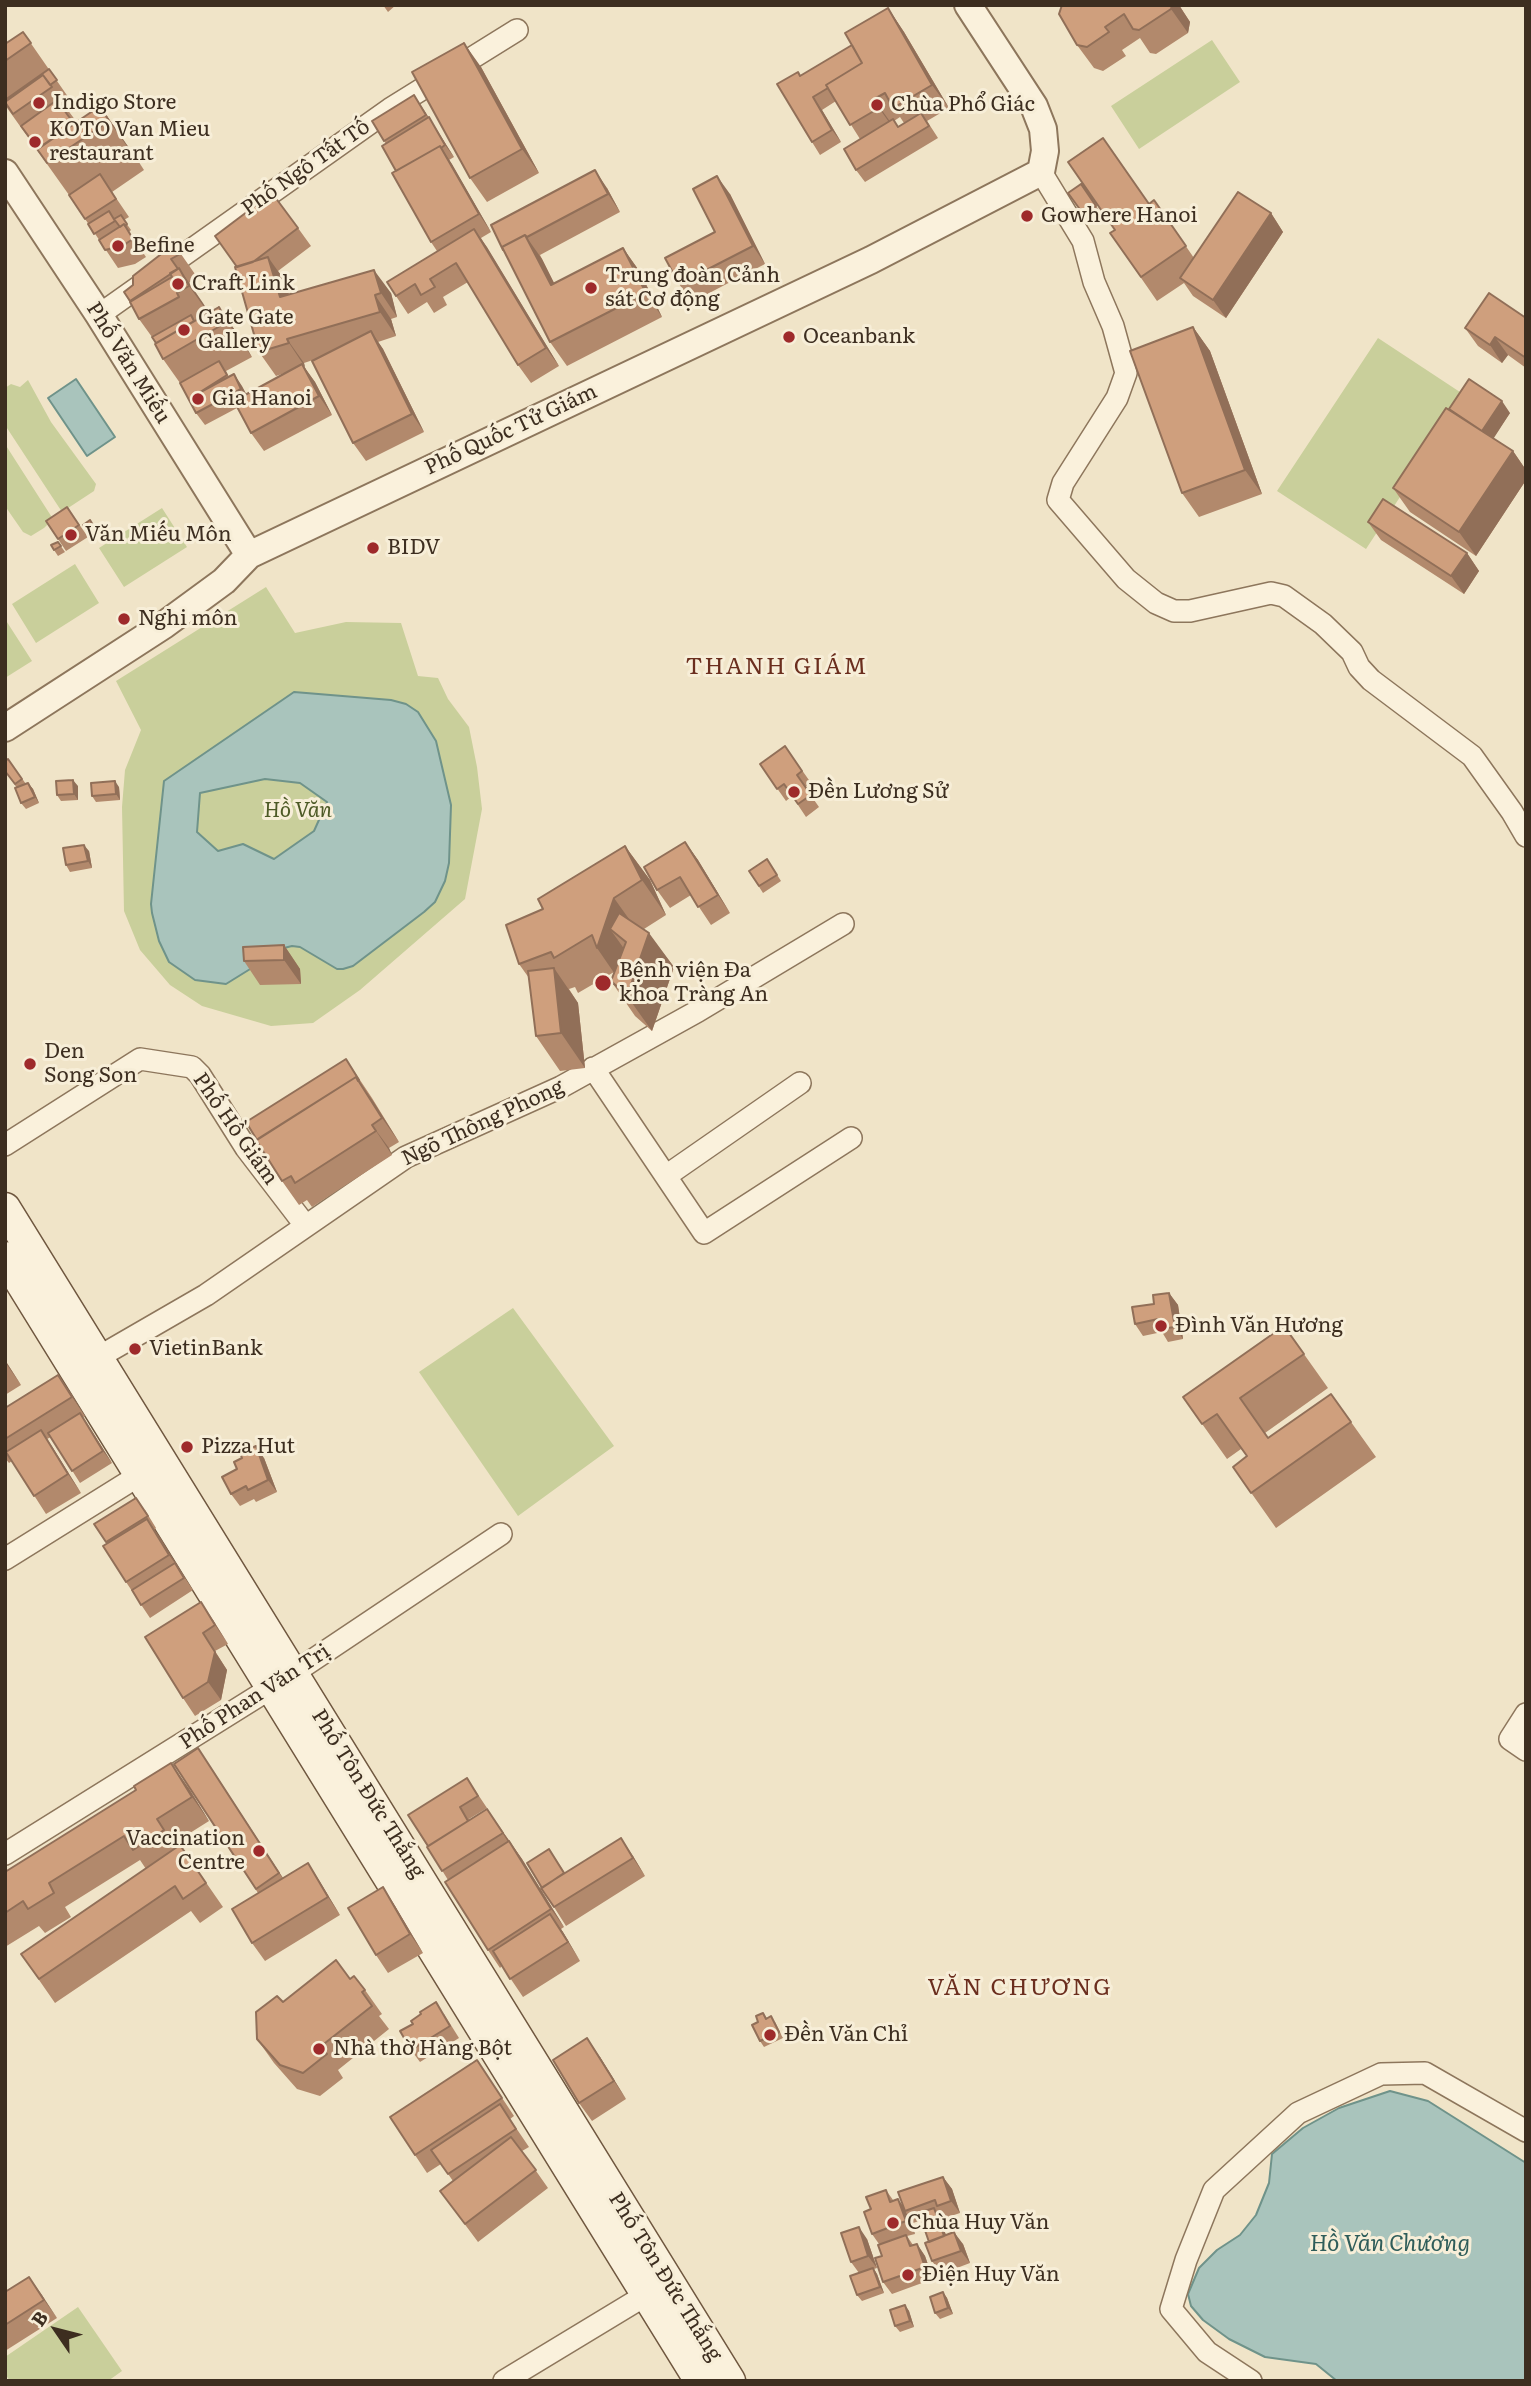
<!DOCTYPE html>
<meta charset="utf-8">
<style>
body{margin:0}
#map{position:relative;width:1531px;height:2386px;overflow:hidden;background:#f0e4c8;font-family:Literata,serif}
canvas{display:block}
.frame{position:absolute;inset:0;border:7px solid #3d2e20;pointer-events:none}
.north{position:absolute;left:21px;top:2295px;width:70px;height:70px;-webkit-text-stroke:5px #f7eed8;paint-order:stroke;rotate:305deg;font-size:19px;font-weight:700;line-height:28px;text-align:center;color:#3d2e20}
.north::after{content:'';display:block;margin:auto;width:24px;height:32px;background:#3d2e20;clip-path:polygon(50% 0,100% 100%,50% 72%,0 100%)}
</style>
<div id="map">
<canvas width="1531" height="2386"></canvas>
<div class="frame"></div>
<div class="north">B</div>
</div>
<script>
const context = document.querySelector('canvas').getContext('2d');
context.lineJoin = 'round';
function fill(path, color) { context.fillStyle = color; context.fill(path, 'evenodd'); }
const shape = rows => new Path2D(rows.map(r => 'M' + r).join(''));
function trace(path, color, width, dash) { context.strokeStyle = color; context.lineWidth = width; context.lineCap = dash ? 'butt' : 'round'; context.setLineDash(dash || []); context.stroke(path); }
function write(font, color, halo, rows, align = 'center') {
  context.font = font + ' Literata,serif'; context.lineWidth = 6; context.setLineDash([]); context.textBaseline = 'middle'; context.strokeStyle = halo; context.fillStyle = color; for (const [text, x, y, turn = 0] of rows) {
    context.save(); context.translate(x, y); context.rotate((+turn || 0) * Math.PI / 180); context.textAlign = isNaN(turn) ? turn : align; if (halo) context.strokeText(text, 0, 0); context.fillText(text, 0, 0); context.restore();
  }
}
fill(shape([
 [1212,40,1240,82,1139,149,1111,106],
 [1378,338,1466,396,1366,549,1277,491],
 [28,380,51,422,96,484,94,491,62,512,5,425,5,388,11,384,20,387],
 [5,444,53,519,44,528,31,536,23,532,5,506],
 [162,508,187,547,124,587,99,548],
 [75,564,99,603,36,643,12,604],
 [266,587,295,633,346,622,401,623,418,676,438,678,448,699,469,727,477,767,482,809,465,899,360,990,313,1023,271,1026,202,1006,170,985,140,950,124,911,122,807,125,770,141,730,116,681],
 [5,619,32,661,5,678],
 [513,1308,614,1446,518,1516,419,1372],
 [78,2307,122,2371,108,2381,10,2381,5,2374,5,2357]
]), '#c9cf9b');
const water = shape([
 [76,379,115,437,87,456,48,398,76,379],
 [294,692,391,700,406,704,418,712,436,741,451,805,449,863,445,881,435,902,424,912,353,966,343,969,337,969,300,947,292,946,284,948,226,984,195,980,169,962,159,941,152,913,151,904,164,781,294,692],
 [265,779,300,783,327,802,314,831,274,859,243,844,218,851,197,832,200,793,265,779],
 [1390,2091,1428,2101,1526,2163,1526,2381,1337,2381,1316,2364,1265,2357,1229,2339,1203,2320,1191,2306,1188,2294,1199,2268,1217,2250,1240,2235,1256,2215,1269,2183,1272,2154,1303,2128,1339,2108,1390,2091]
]);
fill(water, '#a9c4bc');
trace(water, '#6f938a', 2);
const minor = shape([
 [1041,172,1083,241,1094,282,1113,326,1126,373,1117,398,1063,483,1058,500,1126,579,1156,603,1174,611,1190,611,1271,593,1284,596,1323,624,1352,652,1359,667,1371,680,1472,756,1512,812,1526,836],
 [99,315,390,109,517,30],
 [593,1068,704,1233,851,1138],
 [5,1145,140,1059,192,1067,200,1075,246,1148,305,1225],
 [666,1176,800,1083],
 [97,1358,206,1295,406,1157,561,1087,698,1011,843,924],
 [5,1559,151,1468],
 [1526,1714,1510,1739,1526,1750],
 [5,1854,271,1688,501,1534],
 [504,2381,646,2295],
 [1251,2381,1207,2352,1171,2309,1186,2260,1214,2190,1298,2113,1381,2074,1425,2073,1526,2131]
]);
const tertiary = shape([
 [5,173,99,315,249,555],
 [5,728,164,625,224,581,249,555,871,260,1041,172,1045,151,1043,129,1034,106,968,5]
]);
const secondary = shape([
 [5,1208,730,2381],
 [5,1257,700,2381]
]);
trace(minor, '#8d765c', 24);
trace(tertiary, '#8d765c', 30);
trace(secondary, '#6f573f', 33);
trace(minor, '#faf1dc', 21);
trace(tertiary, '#faf1dc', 26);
trace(secondary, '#faf1dc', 30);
fill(shape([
 [383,5,396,5,388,12],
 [1179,5,1190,22,1188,33,1156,54,1150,53,1140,38,1122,50,1126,56,1103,71,1094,68,1077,45,1059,14],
 [888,8,904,32,949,108,927,121,938,138,865,182,856,170,860,139,836,101,822,110,841,142,820,155,812,142,798,72,801,76,852,45],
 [900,117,904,123,898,127,894,121],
 [23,32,73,104,67,109,76,121,74,124,100,106,144,170,112,192,129,217,124,220,131,230,129,232,146,257,135,264,118,268,69,195,5,105,5,44],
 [481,67,539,173,487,202,470,178],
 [414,95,454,157,449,160,491,232,481,238,559,366,531,383,518,365,468,282,443,297,447,305,434,313,427,302,408,314,396,296,437,251,431,242,396,171,386,144,372,121],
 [1081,184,1101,213,1088,221,1068,193],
 [607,188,620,212,540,255,554,283,623,248,640,272,662,317,567,366,550,342,504,251],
 [730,194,765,264,692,302,679,284,715,232],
 [1154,200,1194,258,1271,213,1283,232,1226,318,1193,296,1184,283,1157,301,1110,233],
 [298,228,311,246,278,271,285,281,289,294,391,293,397,317,391,319,396,336,378,342,383,349,424,432,366,461,353,443,313,360,304,363,305,368,315,382,332,415,264,451,251,433,237,408,205,425,196,413,180,383,163,359,152,337,139,319,124,292,133,285,174,244,197,277,189,283,209,313,219,307,243,342,252,357,226,371,229,377,234,374,246,394,285,373,276,376,259,352,237,267,215,236],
 [1526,318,1526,368,1508,355,1502,363,1478,346,1465,328],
 [1193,327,1210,351,1262,494,1199,517,1182,493],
 [1449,409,1510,413,1493,438,1513,451,1526,470,1526,480,1476,556,1410,512,1393,488],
 [67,507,88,537,66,551,46,521],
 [90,520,97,531,90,535,83,525],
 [1368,522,1467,553,1479,571,1464,594,1381,540],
 [58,542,65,552,58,556,54,550],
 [785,746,811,783,805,787,819,807,806,817,792,796,786,801,760,764],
 [8,759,26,784,28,783,33,789,39,803,26,809,21,803,17,788,5,771],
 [78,786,78,800,61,801,57,795],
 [119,787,120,800,96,802,92,796],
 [685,842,698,860,730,913,711,925,691,895,670,908,657,890],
 [625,846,650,880,666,915,644,929,674,967,652,1031,635,1016,611,981,614,972,578,993,575,987,569,989,578,1003,585,1068,560,1071,536,1036,529,978,519,964,543,909],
 [89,851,92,868,70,872,66,865],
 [767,859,781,881,763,893,749,871],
 [284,945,300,969,301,984,260,985,244,961],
 [346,1059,372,1098,399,1142,389,1148,392,1155,312,1207,307,1200,299,1205,282,1181],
 [1169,1293,1178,1305,1183,1339,1168,1342,1162,1332,1143,1336,1135,1324,1154,1304],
 [1284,1326,1328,1388,1265,1433,1268,1438,1331,1394,1376,1457,1276,1528,1233,1467,1247,1456,1241,1449,1227,1459,1183,1397],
 [5,1360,21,1385,5,1395],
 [58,1375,85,1416,83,1417,112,1463,80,1483,51,1437,47,1439,81,1493,46,1514,12,1461,9,1463,5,1458,5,1408],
 [264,1458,277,1492,256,1502,254,1499,240,1506,231,1494],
 [145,1510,156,1528,154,1530,193,1590,150,1618,126,1582,107,1544,94,1524],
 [213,1620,228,1644,215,1651,227,1670,221,1700,195,1716,183,1698,145,1637],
 [174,1764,210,1766,283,1878,308,1863,320,1882,340,1915,265,1961,252,1943,258,1893],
 [188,1787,209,1821,174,1843,177,1848,180,1845,223,1907,200,1923,191,1911,55,2003,21,1954,146,1869,140,1860,65,1907,71,1917,45,1933,39,1926,5,1947,5,1872],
 [475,1790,487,1808,469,1819,469,1820,487,1809,522,1859,564,1927,561,1929,580,1961,523,1997,502,1966,500,1968,488,1950,448,1880,408,1815],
 [549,1849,565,1873,633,1856,645,1876,566,1926,554,1907],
 [383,1887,395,1906,423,1953,388,1973,376,1955],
 [350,1979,365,1990,382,2014,379,2016,389,2029,338,2070,343,2078,320,2096,297,2089,274,2063,257,2039,283,2002],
 [763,2013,767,2018,775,2022,783,2038,764,2047,760,2041,758,2022],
 [444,2014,459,2038,420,2062,411,2050],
 [600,2057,626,2099,592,2121,579,2103],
 [477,2060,514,2116,510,2119,529,2147,522,2151,548,2188,478,2242,440,2191,453,2181,441,2164,427,2173,415,2155],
 [943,2177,952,2189,960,2213,945,2218,941,2213,938,2214,946,2235,963,2244,970,2263,941,2274,932,2261,929,2242,922,2220,913,2223,908,2216,915,2234,907,2236,913,2245,917,2244,925,2256,933,2279,892,2294,883,2282,882,2256,879,2244,872,2234,871,2209,886,2190,893,2200,903,2206],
 [867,2239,877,2268,874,2269,877,2274,884,2293,862,2301,857,2295,859,2273,851,2262],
 [29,2277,57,2318,5,2351,5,2292],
 [943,2292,947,2298,953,2314,940,2319,935,2313],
 [905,2305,909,2311,914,2327,900,2332,895,2326]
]), '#b2896c');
fill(shape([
 [1172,5,1179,5,1190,22,1188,33,1171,9],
 [888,8,904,32,949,108,932,85],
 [464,43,481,67,539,173,522,149],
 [414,95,437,130,454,157,445,145],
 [813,97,822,110,841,142,832,130],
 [874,99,891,123,896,132,879,108],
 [100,106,134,155,144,170,109,121],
 [440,146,452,164,491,232,479,214],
 [595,170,607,188,620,212,608,194],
 [717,176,730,194,765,264,753,246],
 [1271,213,1283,232,1226,318,1213,300],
 [474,229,487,247,559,366,546,348],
 [525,235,542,259,567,309,551,285],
 [623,248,640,272,662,317,646,293],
 [268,257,285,281,296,321,280,297],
 [179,268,203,303,214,321,189,286],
 [374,270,391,293,397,317,381,293],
 [375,295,391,319,396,336,380,312],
 [219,307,243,342,252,357,227,322],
 [1193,327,1210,351,1262,494,1245,470],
 [371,331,383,349,424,432,412,414],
 [1495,337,1508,355,1502,363,1490,345],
 [287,339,304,363,305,367,289,343],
 [302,364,315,382,332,415,319,396],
 [234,374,242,386,250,401,241,389],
 [1502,401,1510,413,1490,444,1481,432],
 [1513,451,1526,470,1526,480,1476,556,1459,532],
 [1467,553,1479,571,1464,594,1451,576],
 [73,780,78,786,78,800,74,794],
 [115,781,119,787,120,800,116,794],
 [28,783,33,789,39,803,35,797],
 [685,842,698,860,730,913,718,895],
 [84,845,89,851,92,868,88,861],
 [625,846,650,880,666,915,642,880],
 [614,898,639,933,626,942,610,929,630,957,621,983,597,948],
 [649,933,674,967,652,1031,627,996],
 [284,945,300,969,301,984,284,960],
 [554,968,578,1003,585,1068,561,1033],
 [356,1077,373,1101,399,1142,382,1118],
 [372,1125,389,1148,392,1155],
 [1169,1293,1178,1305,1183,1339,1175,1327],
 [5,1360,21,1385,5,1362],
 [58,1375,71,1393,85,1416,72,1397],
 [80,1413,88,1425,112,1463,103,1451],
 [41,1430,53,1448,81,1493,68,1474],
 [256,1446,264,1458,277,1492,268,1480],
 [147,1519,160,1537,182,1573,169,1555],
 [201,1602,213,1620,228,1644,215,1625],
 [203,1633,227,1670,221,1700,208,1682],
 [198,1748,210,1766,292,1892,279,1873],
 [171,1763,188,1787,209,1821,192,1797],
 [487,1809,522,1859,564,1927,551,1909],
 [621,1838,633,1856,645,1876,633,1858],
 [308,1863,320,1882,340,1915,328,1897],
 [383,1887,395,1906,423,1953,410,1934],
 [550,1914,563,1932,580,1961,568,1942],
 [587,2038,600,2057,626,2099,614,2081],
 [943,2177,952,2189,960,2213,951,2201],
 [898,2199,906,2210,905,2211,908,2216,915,2234,906,2221],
 [934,2208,938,2214,949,2243,945,2237],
 [859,2227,867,2239,877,2268,868,2256],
 [954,2232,963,2244,970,2263,961,2251],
 [917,2244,925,2256,933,2279,925,2267],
 [873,2268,877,2274,884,2293,880,2287],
 [29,2277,42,2295,57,2318,44,2300],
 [943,2292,947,2298,953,2314,948,2308],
 [905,2305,909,2311,914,2327,910,2321]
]), '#916f58');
const building = shape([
 [1172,5,1171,9,1139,30,1133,29,1124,14,1105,27,1109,32,1087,47,1077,45,1059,14,1062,5,1172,5],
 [888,8,932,85,893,108,885,93,874,99,879,108,850,125,826,85,862,63,845,33,888,8],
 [23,32,31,43,5,61,5,44,23,32],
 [464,43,522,149,470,178,412,72,464,43],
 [852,45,862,63,826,85,828,88,813,97,832,130,812,142,777,84,798,72,800,76,852,45],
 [49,69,57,80,50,85,43,75,5,102,5,100,49,69],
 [43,75,52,87,13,114,5,102,43,75],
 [414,95,426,115,384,141,372,121,414,95],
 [57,100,74,124,38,149,21,126,57,100],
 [100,106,109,121,47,163,37,149,100,106],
 [921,113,929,126,856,170,844,149,893,119,898,127,921,113],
 [429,117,445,145,441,148,440,146,396,171,382,146,429,117],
 [1103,138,1149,204,1154,200,1186,246,1141,277,1110,233,1115,230,1068,162,1103,138],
 [440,146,479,214,431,242,392,173,440,146],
 [595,170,608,194,527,237,525,235,502,247,503,250,491,225,595,170],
 [100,174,116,199,85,219,69,195,100,174],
 [717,176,753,246,679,284,665,258,715,232,693,189,717,176],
 [1081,184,1096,206,1084,215,1068,193,1081,184],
 [1238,192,1271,213,1213,300,1180,278,1238,192],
 [272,193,298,228,253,262,237,267,215,236,272,193],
 [109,211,115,221,94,234,88,224,109,211],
 [121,215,127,224,125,226,124,224,120,227,114,219,121,215],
 [124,224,133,239,122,246,105,250,99,240,124,224],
 [474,229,546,348,518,365,456,263,430,279,435,287,421,295,415,284,396,296,387,282,474,229],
 [525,235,551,285,623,248,646,293,550,342,502,247,525,235],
 [174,244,180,254,171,259,178,269,130,301,124,292,133,285,133,276,174,244],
 [268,257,280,297,374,270,381,293,375,295,380,312,287,339,289,343,259,352,235,267,268,257],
 [179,268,189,286,177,293,179,297,139,319,130,302,172,277,170,273,179,268],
 [1489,293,1526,318,1526,358,1495,337,1490,345,1465,328,1489,293],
 [219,307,227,322,163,359,155,344,219,307],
 [191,315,194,321,156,343,152,337,191,315],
 [1193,327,1245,470,1182,493,1130,351,1193,327],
 [371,331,412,414,353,443,312,361,371,331],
 [219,361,227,375,197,394,234,374,241,389,196,413,180,383,219,361],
 [302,364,319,396,251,433,234,401,302,364],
 [1469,379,1502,401,1482,431,1449,409,1469,379],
 [1446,408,1513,451,1459,532,1393,488,1446,408],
 [1383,499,1467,553,1451,576,1368,522,1383,499],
 [67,507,79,525,58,539,46,521,67,507],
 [90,520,93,525,86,529,83,525,90,520],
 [58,542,61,546,54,550,51,545,58,542],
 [785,746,802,771,797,775,811,795,798,804,784,784,777,789,760,764,785,746],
 [8,759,22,779,15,784,5,771,5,761,8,759],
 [73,780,74,794,57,795,56,781,73,780],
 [115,781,116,794,92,796,91,783,115,781],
 [28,783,35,797,21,803,15,788,28,783],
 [685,842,718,895,698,907,680,877,657,890,644,867,685,842],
 [84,845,88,861,66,865,63,848,84,845],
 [625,846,642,880,614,898,597,948,592,935,554,958,551,952,519,964,506,925,543,909,538,899,625,846],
 [767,859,777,875,759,886,749,871,767,859],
 [619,913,649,933,627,996,611,981,626,942,610,929,619,913],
 [284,945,284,960,244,961,243,947,284,945],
 [554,968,561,1033,536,1036,528,971,554,968],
 [346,1059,359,1080,358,1081,356,1077,257,1140,246,1122,346,1059],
 [356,1077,382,1118,372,1125,376,1131,295,1183,291,1176,282,1181,256,1140,356,1077],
 [1169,1293,1175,1327,1160,1329,1158,1319,1135,1324,1132,1307,1154,1304,1153,1295,1169,1293],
 [1284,1326,1304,1354,1240,1398,1268,1438,1331,1394,1351,1422,1251,1493,1233,1467,1247,1456,1217,1414,1202,1424,1183,1397,1284,1326],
 [58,1375,72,1397,5,1439,5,1408,58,1375],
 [80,1413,103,1451,72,1471,48,1433,80,1413],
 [41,1430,68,1474,34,1496,6,1452,41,1430],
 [256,1446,268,1480,248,1490,246,1486,231,1494,222,1477,237,1469,234,1462,242,1458,240,1453,256,1446],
 [136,1498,148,1516,106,1542,94,1524,136,1498],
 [147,1519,169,1555,126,1582,103,1546,147,1519],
 [175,1563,184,1578,141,1605,132,1590,175,1563],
 [201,1602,215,1625,203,1633,215,1652,208,1682,183,1698,145,1637,201,1602],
 [198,1748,279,1873,256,1889,174,1764,198,1748],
 [171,1763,192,1797,157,1819,164,1830,133,1850,124,1836,49,1883,54,1893,28,1909,23,1901,5,1913,5,1872,136,1790,134,1786,171,1763],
 [467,1778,478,1796,460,1807,468,1821,428,1846,408,1815,467,1778],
 [487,1809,503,1833,442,1871,427,1847,487,1809],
 [621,1838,633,1858,554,1907,541,1888,621,1838],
 [509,1841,551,1909,488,1950,445,1882,509,1841],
 [180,1845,206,1883,183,1899,175,1886,39,1979,21,1954,180,1845],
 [549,1849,564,1873,542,1888,527,1863,549,1849],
 [308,1863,328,1897,252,1943,232,1909,308,1863],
 [383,1887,410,1934,376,1955,348,1908,383,1887],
 [550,1914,568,1942,510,1979,493,1951,550,1914],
 [336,1960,350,1979,354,1976,365,1990,362,1992,372,2006,320,2047,327,2054,303,2073,280,2065,257,2039,256,2012,277,1996,283,2002,336,1960],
 [436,2002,450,2026,411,2050,400,2031,413,2024,411,2021,421,2014,420,2012,436,2002],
 [763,2013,766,2019,771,2016,779,2032,760,2041,752,2025,758,2022,756,2016,763,2013],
 [587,2038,614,2081,579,2103,553,2060,587,2038],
 [477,2060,502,2098,415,2155,390,2117,477,2060],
 [500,2104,516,2129,448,2174,431,2150,500,2104],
 [511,2137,536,2170,465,2224,440,2191,511,2137],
 [943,2177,951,2201,937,2206,935,2200,905,2211,898,2192,943,2177],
 [886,2190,890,2202,898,2199,906,2221,872,2234,864,2212,871,2209,866,2197,886,2190],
 [934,2208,944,2236,929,2242,919,2213,934,2208],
 [859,2227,868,2256,851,2262,841,2233,859,2227],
 [954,2232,961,2251,932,2261,925,2243,954,2232],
 [906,2235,910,2246,917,2244,925,2267,883,2282,875,2258,882,2256,878,2245,906,2235],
 [873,2268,880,2287,857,2295,850,2276,873,2268],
 [29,2277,44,2300,5,2325,5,2292,29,2277],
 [943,2292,948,2308,935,2313,930,2297,943,2292],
 [905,2305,910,2321,895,2326,890,2310,905,2305]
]);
fill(building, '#cf9f7d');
trace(building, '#916f58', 2);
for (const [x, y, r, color] of [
 [39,103,7,"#9e2a2b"],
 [877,105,7,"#9e2a2b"],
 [35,142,7,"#9e2a2b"],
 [1027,216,7,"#9e2a2b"],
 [118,246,7,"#9e2a2b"],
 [178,284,7,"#9e2a2b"],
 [591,288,7,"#9e2a2b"],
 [184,330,7,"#9e2a2b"],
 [789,337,7,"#9e2a2b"],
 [198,399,7,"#9e2a2b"],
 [71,535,7,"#9e2a2b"],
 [373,548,7,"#9e2a2b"],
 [124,619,7,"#9e2a2b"],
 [794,792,7,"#9e2a2b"],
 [603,983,9,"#9e2a2b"],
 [30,1064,7,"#9e2a2b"],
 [1161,1326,7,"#9e2a2b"],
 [135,1349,7,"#9e2a2b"],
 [187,1447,7,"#9e2a2b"],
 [259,1851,7,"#9e2a2b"],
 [770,2035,7,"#9e2a2b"],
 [319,2049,7,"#9e2a2b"],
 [893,2223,7,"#9e2a2b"],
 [908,2275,7,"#9e2a2b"]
]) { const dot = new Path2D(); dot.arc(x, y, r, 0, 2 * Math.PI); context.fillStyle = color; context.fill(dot); trace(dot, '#f7eed8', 2.5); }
write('21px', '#3d2e20', '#f7eed8', [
 ["Indigo Store",53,103],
 ["Chùa Phổ Giác",891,105],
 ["KOTO Van Mieu",49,130],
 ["restaurant",49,154],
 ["Gowhere Hanoi",1041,216],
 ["Befine",132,246],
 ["Trung đoàn Cảnh",605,276],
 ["sát Cơ động",605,300],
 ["Craft Link",192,284],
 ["Gate Gate",198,318],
 ["Gallery",198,342],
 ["Oceanbank",803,337],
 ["Gia Hanoi",212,399],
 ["Văn Miếu Môn",85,535],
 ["BIDV",387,548],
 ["Nghi môn",138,619],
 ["Đền Lương Sử",808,792],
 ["Bệnh viện Đa",619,971],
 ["khoa Tràng An",619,995],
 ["Den",44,1052],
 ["Song Son",44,1076],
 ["Đình Văn Hương",1175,1326],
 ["VietinBank",149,1349],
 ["Pizza Hut",201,1447],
 ["Vaccination",245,1839,"right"],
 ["Centre",245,1863,"right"],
 ["Đền Văn Chỉ",784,2035],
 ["Nhà thờ Hàng Bột",333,2049],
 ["Chùa Huy Văn",907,2223],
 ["Điện Huy Văn",922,2275]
], 'left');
write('21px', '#3d2e20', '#f7eed8', [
 ["Phố Ngô Tất Tố",306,168,-35],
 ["Phố Văn Miếu",128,363,58],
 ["Phố Quốc Tử Giám",511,430,-25],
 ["Ngõ Thông Phong",483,1123,-25],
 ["Phố Hồ Giám",235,1129,55],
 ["Phố Phan Văn Trị",255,1697,-33],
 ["Phố Tôn Đức Thắng",368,1794,58],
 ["Phố Tôn Đức Thắng",665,2277,58]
]);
write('italic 21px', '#4d5a26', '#f7eed8', [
 ["Hồ Văn",298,811]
]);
context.letterSpacing = '2px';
write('23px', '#6b2e1e', '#f7eed8', [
 ["THANH GIÁM",777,667],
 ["VĂN CHƯƠNG",1020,1988]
]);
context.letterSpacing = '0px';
write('italic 23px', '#2f5d5a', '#f7eed8', [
 ["Hồ Văn Chương",1390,2244]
]);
</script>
